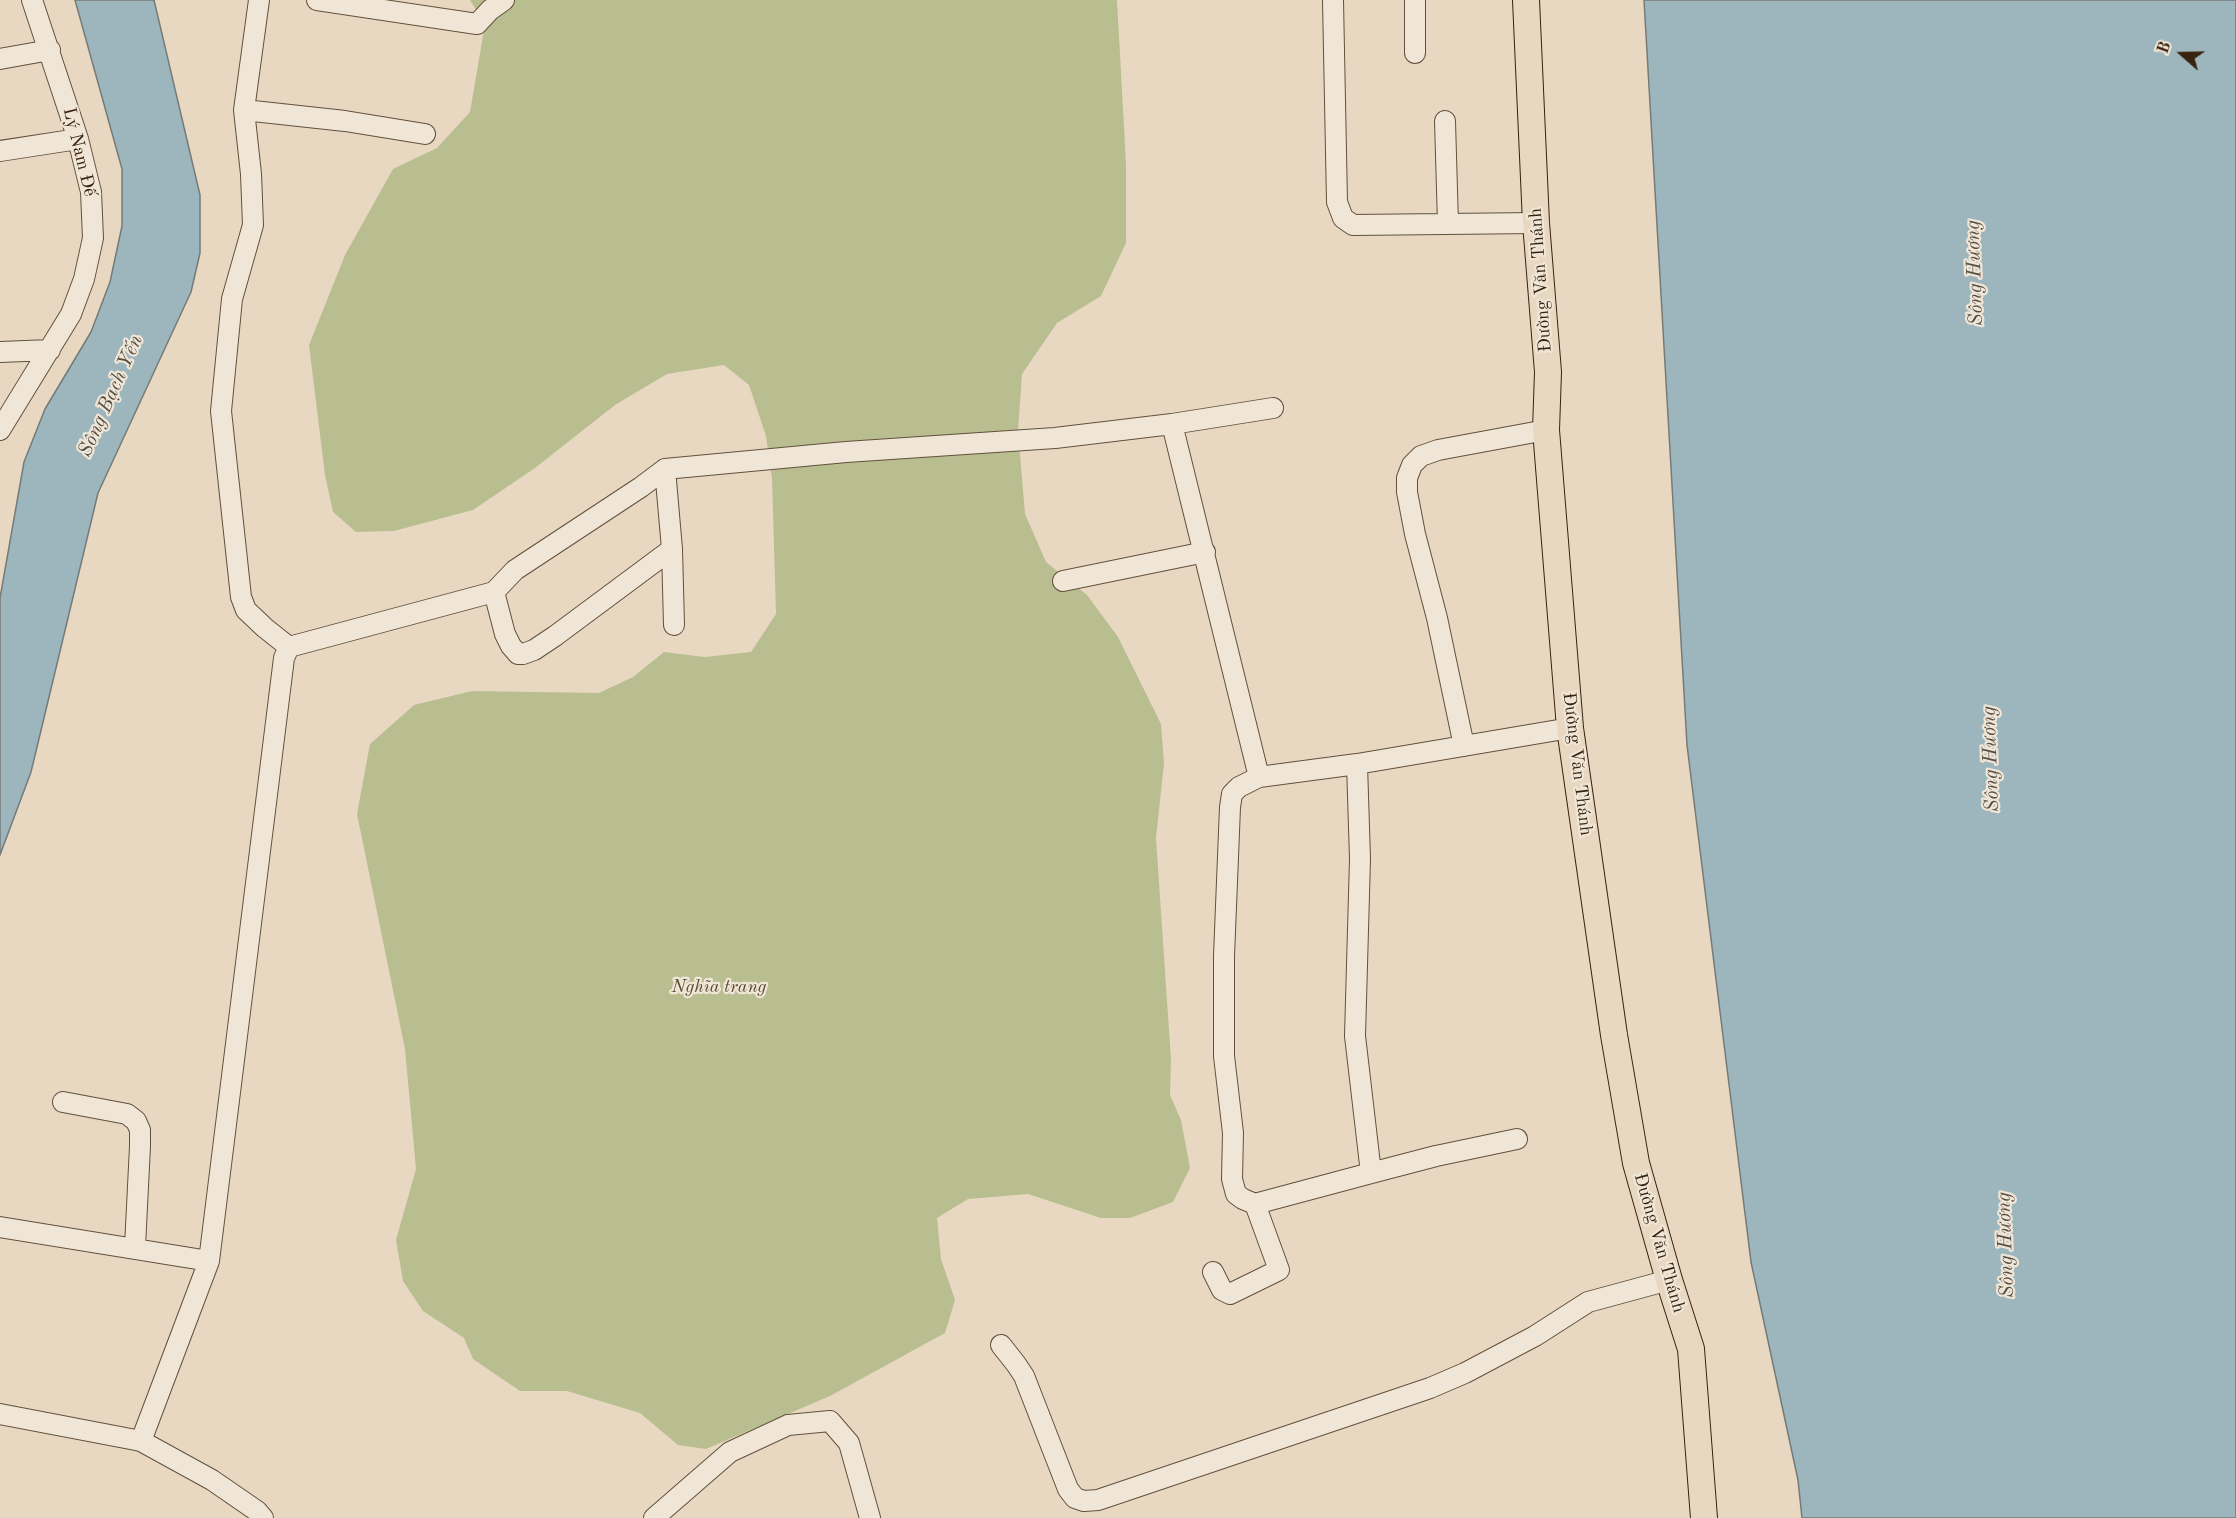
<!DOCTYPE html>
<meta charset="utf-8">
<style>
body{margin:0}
#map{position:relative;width:2236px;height:1518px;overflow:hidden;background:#e8d8c1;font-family:"Old Standard TT",serif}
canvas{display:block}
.north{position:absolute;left:2152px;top:24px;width:60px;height:60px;-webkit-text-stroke:4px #f0e6d7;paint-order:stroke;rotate:290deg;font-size:16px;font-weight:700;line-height:24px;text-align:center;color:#37220e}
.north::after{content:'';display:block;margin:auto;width:21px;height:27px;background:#37220e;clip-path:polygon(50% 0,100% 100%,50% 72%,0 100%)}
</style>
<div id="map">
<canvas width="2236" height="1518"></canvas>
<div class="north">B</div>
</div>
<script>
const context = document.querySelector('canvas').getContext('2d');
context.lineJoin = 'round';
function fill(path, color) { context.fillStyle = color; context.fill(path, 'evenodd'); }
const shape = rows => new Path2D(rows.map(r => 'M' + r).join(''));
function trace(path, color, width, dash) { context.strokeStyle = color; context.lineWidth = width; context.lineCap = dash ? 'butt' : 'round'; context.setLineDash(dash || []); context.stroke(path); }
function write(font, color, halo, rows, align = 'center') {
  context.font = font + ' "Old Standard TT",serif'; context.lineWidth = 4.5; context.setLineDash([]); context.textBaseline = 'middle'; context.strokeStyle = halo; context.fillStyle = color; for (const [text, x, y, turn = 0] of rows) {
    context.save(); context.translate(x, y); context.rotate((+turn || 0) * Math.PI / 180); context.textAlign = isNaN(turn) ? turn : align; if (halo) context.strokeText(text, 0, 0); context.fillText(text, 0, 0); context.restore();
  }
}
fill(shape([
 [470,0,1117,0,1126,163,1126,243,1101,296,1057,323,1022,374,1018,431,1025,514,1046,562,1087,595,1118,637,1161,724,1164,763,1156,838,1171,1060,1170,1095,1181,1120,1190,1168,1173,1202,1130,1218,1101,1218,1028,1194,968,1199,937,1218,941,1259,955,1300,945,1333,830,1396,706,1449,678,1445,640,1413,567,1391,520,1391,473,1359,464,1338,423,1311,403,1281,396,1240,416,1169,405,1049,357,814,370,744,414,705,472,691,599,693,633,677,664,652,705,657,751,652,776,614,772,478,766,436,749,385,724,365,667,374,615,405,535,468,473,510,394,531,356,532,333,512,325,475,309,345,345,255,393,169,437,148,470,112,485,24]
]), '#b9be90');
const water = shape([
 [75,0,154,0,200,195,200,253,191,292,98,493,31,772,0,855,0,598,24,462,45,409,91,332,110,282,122,226,122,169,75,0],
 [1644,0,2236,0,2236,1518,1802,1518,1798,1480,1751,1262,1687,745,1644,0]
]);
fill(water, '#9db6be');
trace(water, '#747b78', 1.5);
const minor = shape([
 [259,0,244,110,251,174,253,225,232,299,221,411,241,597,246,610,265,628,289,647],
 [317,0,477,24,490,10,504,0],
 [1333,0,1337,202,1343,218,1353,225,1536,223],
 [1415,53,1415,0],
 [0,59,50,50],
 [244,110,345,121,425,134],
 [1445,121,1448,224],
 [0,151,78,139],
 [0,352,50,350],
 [1172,424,1273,408],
 [0,430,71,314,84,279,93,238,91,192,78,139,32,0],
 [665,469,672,549,674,625],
 [1063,581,1205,552],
 [494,592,505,634,511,646,518,654,523,654,534,650,555,636,672,549],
 [1464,746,1437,618,1415,534,1407,492,1407,478,1412,465,1421,456,1438,450,1546,430],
 [63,1102,127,1114,136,1121,140,1130,140,1146,135,1247],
 [1371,1173,1436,1156,1517,1139],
 [1255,1204,1243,1199,1236,1194,1232,1179,1233,1133,1224,1056,1224,956,1230,807,1232,794,1239,787,1259,777],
 [0,1227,209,1261],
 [1213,1272,1222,1290,1230,1294,1279,1270,1255,1204,1371,1173,1355,1036,1360,859,1357,764],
 [1001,1345,1016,1364,1024,1376,1068,1489,1075,1498,1084,1501,1098,1500,1430,1388,1465,1373,1535,1336,1588,1302,1669,1280],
 [0,1414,141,1441,212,1480,257,1511,263,1518],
 [141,1441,209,1261,284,658,289,647,494,592,515,570,641,487,665,469,846,452,1055,438,1172,424,1259,777,1357,764,1570,728],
 [654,1518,730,1452,788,1425,830,1421,849,1443,870,1518]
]);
const major = shape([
 [1526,0,1536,223,1548,372,1546,430,1570,728,1614,1035,1636,1163,1669,1280,1691,1349,1704,1518]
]);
trace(minor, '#63503b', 22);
trace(major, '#37220e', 28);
trace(minor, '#f0e6d7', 20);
trace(major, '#e8d8c1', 26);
write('18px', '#37220e', '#f0e6d7', [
 ["Lý Nam Đế",79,152,76],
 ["Đường Văn Thánh",1541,280,-94],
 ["Đường Văn Thánh",1577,764,83],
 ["Đường Văn Thánh",1659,1243,74]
]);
write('italic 18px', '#58492e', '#f0e6d7', [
 ["Nghĩa trang",719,987]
]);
write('italic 20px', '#564e43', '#f0e6d7', [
 ["Sông Hương",1975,273,-92],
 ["Sông Bạch Yến",111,396,-66],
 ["Sông Hương",1991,759,-92],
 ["Sông Hương",2006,1245,-92]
]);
</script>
